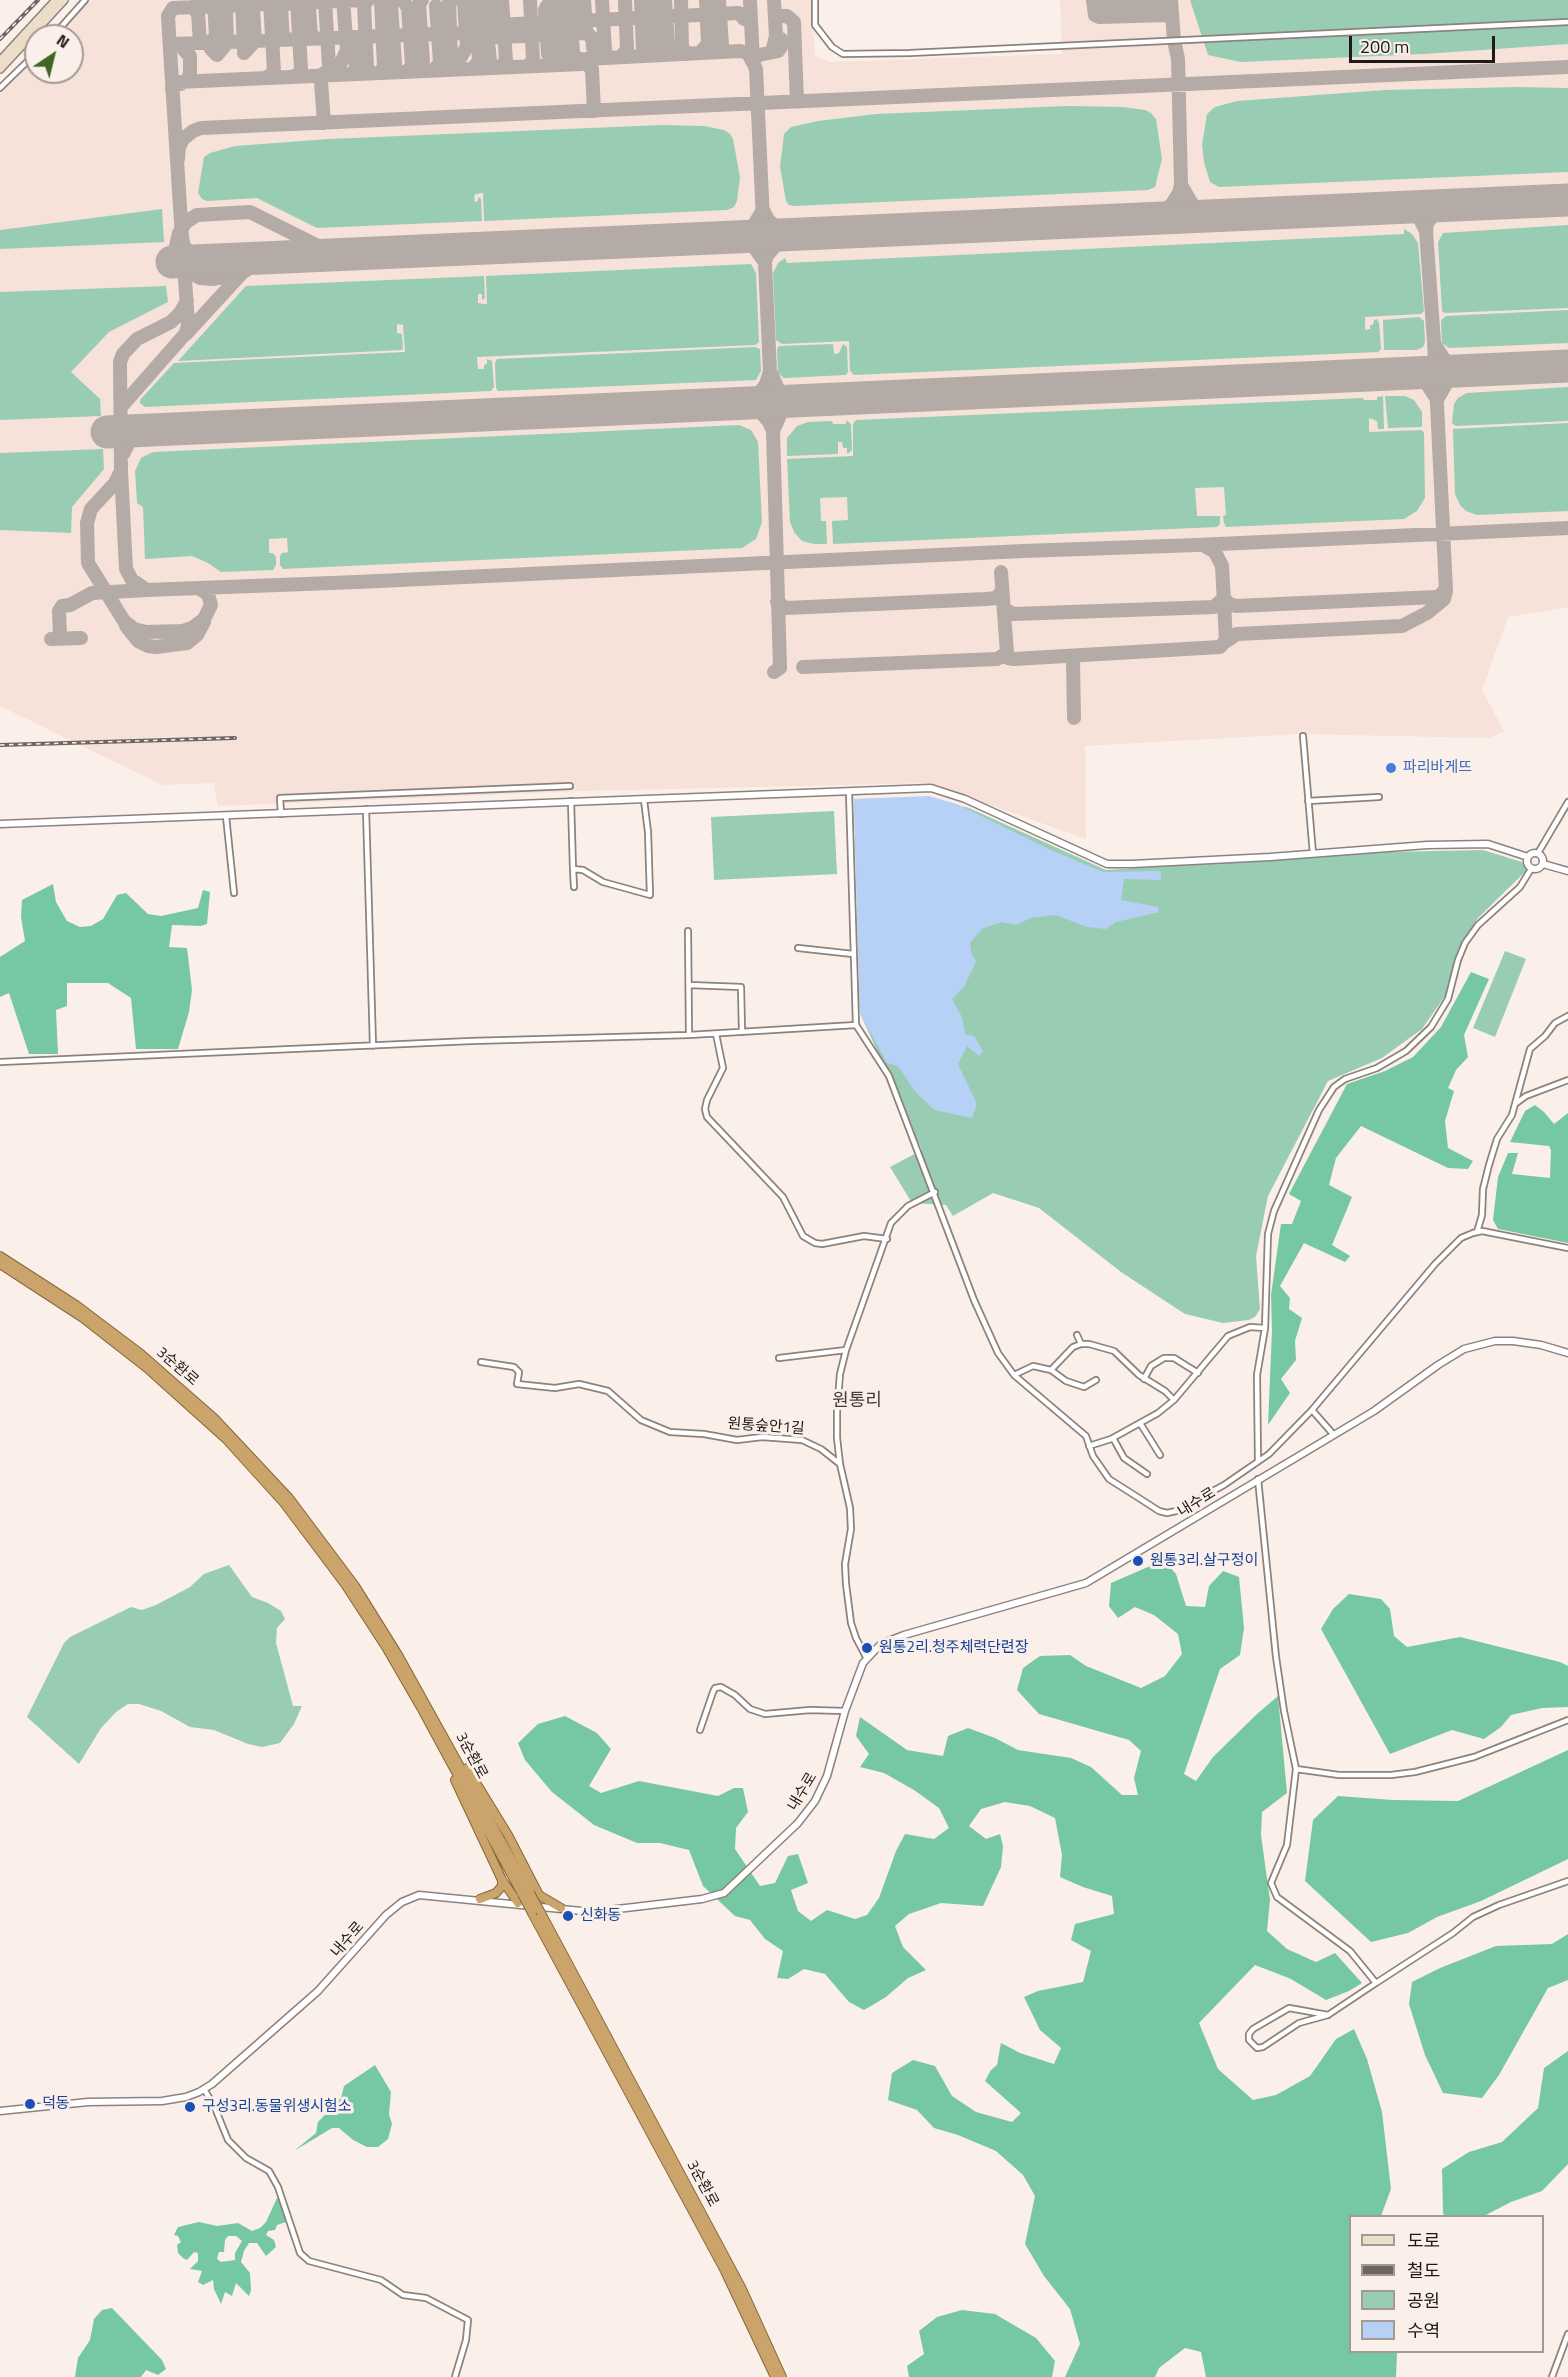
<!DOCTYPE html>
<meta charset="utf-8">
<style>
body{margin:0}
#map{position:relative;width:1568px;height:2377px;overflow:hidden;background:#fbefe9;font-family:"Titillium Web","Noto Sans KR",sans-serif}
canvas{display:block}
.legend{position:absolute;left:1349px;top:2215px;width:195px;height:138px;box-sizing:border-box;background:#fbefe9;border:2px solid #a39a95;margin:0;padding:8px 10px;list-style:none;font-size:18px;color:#1f1a18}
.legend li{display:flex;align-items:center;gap:12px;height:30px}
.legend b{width:30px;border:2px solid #a39a95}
.north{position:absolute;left:24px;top:24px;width:60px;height:60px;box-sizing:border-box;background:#fbefe9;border:2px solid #a39a95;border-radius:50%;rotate:35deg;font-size:16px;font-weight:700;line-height:24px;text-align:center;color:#1f1a18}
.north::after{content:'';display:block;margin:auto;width:21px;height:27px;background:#3f6722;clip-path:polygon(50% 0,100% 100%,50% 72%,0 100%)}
.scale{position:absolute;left:1349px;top:36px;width:146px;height:27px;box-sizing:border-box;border:3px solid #1f1a18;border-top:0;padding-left:8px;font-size:18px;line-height:21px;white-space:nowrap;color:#1f1a18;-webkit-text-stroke:4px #fbefe9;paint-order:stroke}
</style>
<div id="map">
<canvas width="1568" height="2377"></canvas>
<ul class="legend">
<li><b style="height:8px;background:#ebddc7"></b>도로</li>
<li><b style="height:8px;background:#6d6562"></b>철도</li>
<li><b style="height:16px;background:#98cdb3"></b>공원</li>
<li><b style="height:16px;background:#b7d0f5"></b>수역</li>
</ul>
<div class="north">N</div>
<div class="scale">200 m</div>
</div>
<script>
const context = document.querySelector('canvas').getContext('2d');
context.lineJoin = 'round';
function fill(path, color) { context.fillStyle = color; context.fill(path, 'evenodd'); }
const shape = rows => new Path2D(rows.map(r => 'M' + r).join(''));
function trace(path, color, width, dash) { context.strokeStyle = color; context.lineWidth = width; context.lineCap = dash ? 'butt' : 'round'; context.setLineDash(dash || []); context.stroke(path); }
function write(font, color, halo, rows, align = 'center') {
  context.font = font + ' "Titillium Web","Noto Sans KR",sans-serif'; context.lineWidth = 6; context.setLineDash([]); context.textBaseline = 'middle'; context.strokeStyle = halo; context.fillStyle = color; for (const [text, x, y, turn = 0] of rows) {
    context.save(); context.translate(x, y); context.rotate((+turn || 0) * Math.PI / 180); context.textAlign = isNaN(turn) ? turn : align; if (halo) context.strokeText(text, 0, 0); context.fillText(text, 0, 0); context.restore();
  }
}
fill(shape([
 [90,0,811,0,815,55,829,62,1062,54,1060,0,1568,0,1568,607,1508,617,1482,690,1504,731,1489,738,1298,734,1085,746,1086,839,929,783,584,791,218,806,214,783,162,785,0,706,0,94,36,59,36,72,72,72,72,36,58,36]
]), '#f6e2d9');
fill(shape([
 [1190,0,1568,0,1568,44,1424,54,1241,62,1208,55],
 [1517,87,1568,88,1568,172,1219,187,1210,182,1204,162,1202,145,1207,114,1215,107,1237,101,1385,90],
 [1067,106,1123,107,1145,110,1151,113,1156,119,1162,159,1155,187,1148,190,794,206,789,205,786,201,780,167,784,134,791,127,818,121,876,114],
 [662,125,704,126,724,130,730,134,733,139,740,177,737,201,734,207,727,210,484,221,483,193,481,193,474,195,475,202,478,201,478,197,481,199,482,221,317,228,257,198,207,201,202,199,198,193,204,157,210,153,235,146,329,139],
 [162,209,164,242,0,249,0,230],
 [1568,225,1568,308,1445,313,1442,311,1438,242,1443,233],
 [1404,229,1412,234,1418,243,1424,311,1421,314,1365,317,1365,330,1370,329,1370,325,1373,325,1374,320,1377,319,1379,323,1381,349,1378,352,854,375,850,371,849,341,782,344,776,340,773,273,778,263,785,258,787,263,1404,234],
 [751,264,756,273,759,342,755,345,477,357,478,369,484,369,484,365,487,364,487,359,492,361,494,387,491,391,145,407,140,403,140,400,174,363,405,352,403,325,397,324,397,333,402,334,403,349,401,350,178,361,246,286,484,276,485,298,482,300,482,294,478,294,478,303,485,304,487,304,486,276],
 [166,286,168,302,109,332,71,372,100,399,101,416,0,420,0,292],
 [1568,310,1568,343,1449,348,1442,343,1441,320,1446,316],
 [1419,317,1424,321,1425,342,1423,347,1417,350,1384,350,1383,320],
 [833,344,834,354,839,353,843,344,847,347,848,372,846,375,784,378,778,373,777,349,779,346],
 [755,347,760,349,761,371,756,380,498,391,496,388,495,363,497,359],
 [1568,387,1568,421,1456,426,1452,423,1454,404,1458,398,1467,393],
 [1383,396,1384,429,1378,429,1377,421,1369,418,1369,432,1421,430,1424,432,1425,498,1417,511,1404,519,1226,527,1224,523,1223,516,1226,515,1224,487,1195,488,1197,516,1220,516,1220,524,1217,527,833,544,832,521,848,520,847,497,820,498,821,521,826,521,827,544,814,544,802,541,794,532,790,522,787,459,853,456,853,424,856,420,1363,398,1364,400,1377,400,1377,397],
 [1385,396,1405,396,1414,400,1422,412,1422,427,1388,428],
 [846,420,851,424,852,450,849,453,847,453,847,448,843,448,842,442,838,442,838,454,787,456,787,438,797,426,808,422,832,421,833,424,846,424],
 [1568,423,1568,511,1477,515,1466,511,1460,505,1455,494,1453,429],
 [739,425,751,430,758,442,762,522,756,539,742,548,283,569,280,565,280,556,282,553,288,552,287,538,269,539,269,553,273,553,276,557,276,565,273,570,221,572,208,563,192,556,145,559,143,507,137,503,135,471,141,458,153,452],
 [103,449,104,469,72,507,71,533,0,530,0,453],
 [854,799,939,801,969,808,1106,870,1384,852,1483,850,1522,862,1527,870,1478,918,1457,952,1445,996,1422,1029,1382,1058,1328,1081,1268,1196,1256,1256,1260,1309,1255,1317,1249,1320,1223,1323,1185,1314,1121,1272,1039,1208,993,1193,953,1216,946,1205,912,1203,890,1167,922,1150,860,1013],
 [834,811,837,874,714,880,711,817],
 [1505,951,1526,959,1495,1037,1473,1028],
 [229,1565,252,1597,268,1603,281,1611,285,1619,277,1628,276,1643,293,1706,302,1706,294,1724,280,1743,262,1747,248,1744,214,1730,190,1727,161,1711,139,1704,128,1704,116,1712,101,1728,79,1764,27,1717,64,1643,70,1637,131,1607,142,1610,156,1605,190,1587,204,1574]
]), '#98cdb3');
fill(shape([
 [53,884,56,902,67,921,80,927,91,926,103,919,117,895,126,893,148,914,161,916,198,908,203,890,210,892,207,924,201,926,172,925,169,947,187,948,192,990,189,1012,178,1049,136,1049,131,998,108,983,67,983,67,1006,56,1010,58,1054,29,1054,9,993,0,997,0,957,25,941,21,917,22,900],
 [1471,972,1489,979,1464,1035,1468,1057,1456,1070,1448,1088,1454,1091,1445,1121,1448,1148,1473,1161,1468,1169,1448,1168,1361,1126,1336,1158,1329,1185,1352,1197,1332,1245,1350,1256,1345,1262,1304,1243,1280,1286,1290,1298,1289,1309,1302,1318,1295,1341,1296,1360,1281,1379,1290,1393,1268,1425,1272,1331,1271,1295,1281,1224,1292,1224,1301,1201,1289,1194,1347,1084,1385,1071,1413,1057,1441,1027],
 [1535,1105,1544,1112,1554,1124,1568,1113,1568,1243,1498,1229,1493,1220,1498,1177,1508,1153,1518,1153,1512,1174,1550,1178,1551,1150,1549,1146,1510,1142,1525,1111],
 [1164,1560,1176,1574,1186,1606,1205,1607,1209,1586,1223,1571,1239,1577,1244,1628,1240,1655,1220,1669,1184,1774,1196,1781,1213,1757,1257,1714,1278,1696,1287,1793,1262,1812,1261,1835,1270,1900,1267,1931,1287,1949,1316,1962,1335,1953,1362,1983,1349,1991,1326,2000,1291,1979,1255,1965,1199,2023,1218,2069,1253,2100,1276,2095,1310,2076,1336,2039,1354,2029,1367,2059,1382,2112,1391,2189,1381,2216,1350,2216,1350,2352,1397,2352,1396,2377,1206,2377,1201,2352,1185,2348,1159,2368,1155,2377,1065,2377,1080,2344,1070,2309,1044,2276,1025,2244,1035,2196,1023,2175,996,2151,958,2135,934,2128,917,2110,888,2100,892,2073,913,2060,935,2066,952,2096,976,2112,1012,2122,1021,2113,985,2081,991,2070,997,2065,1001,2043,1020,2053,1054,2064,1061,2048,1040,2030,1024,1997,1038,1991,1083,1982,1091,1951,1071,1940,1075,1924,1114,1914,1112,1896,1083,1887,1060,1877,1062,1855,1055,1818,1030,1806,1005,1802,981,1809,969,1826,986,1839,1000,1834,1003,1846,1001,1867,983,1906,941,1903,909,1914,895,1926,903,1947,926,1970,908,1978,886,1997,864,2010,849,2002,825,1974,804,1969,788,1979,777,1978,783,1951,765,1939,750,1920,735,1916,703,1886,689,1850,660,1843,637,1843,594,1825,552,1792,525,1760,518,1743,538,1724,565,1716,597,1733,611,1749,589,1786,601,1793,639,1781,718,1796,734,1788,743,1788,748,1812,736,1828,735,1849,760,1886,775,1883,788,1856,798,1854,808,1883,791,1890,798,1911,811,1921,827,1910,855,1919,867,1915,879,1898,896,1851,905,1834,934,1839,949,1828,939,1808,914,1790,884,1773,860,1767,869,1754,856,1736,860,1717,907,1750,943,1756,948,1736,968,1728,995,1738,1018,1750,1071,1758,1091,1767,1122,1795,1138,1795,1134,1778,1141,1751,1129,1740,1039,1714,1017,1690,1023,1668,1040,1656,1070,1655,1086,1666,1141,1688,1165,1676,1182,1654,1178,1634,1154,1615,1135,1607,1118,1618,1109,1606,1111,1583],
 [1349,1594,1381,1599,1390,1609,1394,1636,1407,1647,1460,1637,1560,1662,1568,1666,1568,1707,1542,1708,1511,1715,1501,1727,1484,1739,1452,1730,1390,1754,1321,1629,1333,1609],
 [1568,1750,1568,1859,1566,1860,1481,1901,1437,1917,1408,1933,1371,1942,1305,1881,1313,1820,1338,1796,1393,1800,1458,1801],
 [1568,1934,1568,1980,1548,1988,1499,2075,1482,2098,1443,2093,1425,2055,1409,2004,1412,1982,1440,1968,1496,1946,1552,1944],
 [1568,2051,1568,2164,1542,2191,1511,2202,1484,2216,1445,2216,1443,2213,1442,2169,1469,2152,1502,2142,1538,2108,1544,2068],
 [375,2065,391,2092,389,2114,392,2124,388,2139,378,2147,367,2147,353,2140,339,2128,332,2128,294,2151,316,2133,318,2122,341,2098,344,2086],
 [277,2198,280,2200,286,2222,277,2225,275,2230,268,2231,266,2235,274,2240,276,2247,266,2256,257,2243,249,2243,244,2251,241,2262,250,2273,251,2290,249,2296,236,2283,232,2296,225,2292,221,2304,214,2289,213,2280,203,2285,198,2282,202,2271,190,2269,198,2261,198,2253,194,2252,187,2260,183,2258,178,2253,177,2245,181,2242,178,2236,174,2235,178,2227,199,2222,217,2226,238,2223,252,2231,260,2228,266,2222],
 [228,2236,236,2236,242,2241,235,2253,235,2260,221,2262,217,2259,219,2252,224,2252,225,2240],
 [112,2308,162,2360,166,2369,158,2375,146,2370,141,2377,75,2377,78,2358,90,2340,94,2319,102,2310],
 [962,2310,995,2314,1036,2338,1055,2361,1052,2377,909,2377,907,2366,924,2354,919,2331,937,2317]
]), '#76c8a3');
fill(shape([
 [929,796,957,804,1051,850,1103,872,1161,871,1161,880,1124,879,1121,900,1158,907,1159,912,1116,922,1106,929,1087,927,1056,915,1031,918,1016,925,1001,922,982,929,970,943,972,955,976,961,974,966,964,987,952,999,962,1017,965,1034,974,1036,983,1051,979,1056,967,1046,958,1064,977,1104,972,1118,934,1110,914,1090,898,1066,887,1063,860,1013,854,799]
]), '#b7d0f5');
trace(shape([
 [242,0,244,50],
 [325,0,329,66],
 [403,0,408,8,412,65,408,71],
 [489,0,491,35],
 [584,0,586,29],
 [652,0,653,12,659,17,653,22,654,49,661,55,668,46,665,0],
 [681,0,682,48,688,54],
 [719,0,722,45],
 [1093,0,1095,15,1099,17,1167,15],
 [1093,1,1096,3,1165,2],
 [192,7,198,13,200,43],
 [775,16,787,16,794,22,797,102],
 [496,25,739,13,744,19],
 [311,38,309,7,314,2],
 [480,38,587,33,592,38,594,54,600,58,605,51,602,0],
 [283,40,281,8,288,3],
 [213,44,208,43,216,37,214,0],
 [773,48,776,36,774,0],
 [211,49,217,55,227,43,226,11,219,6],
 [170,50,168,16,173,8,364,0],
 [244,53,255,41,253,9,246,5],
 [700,53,708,44,706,0],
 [548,54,545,10,547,6,556,0],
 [639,56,643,51,641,0],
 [621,57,627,49,625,0],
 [568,59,573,52,571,26,566,22,571,16,570,0],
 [581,59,592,69,594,111],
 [555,65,561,59,557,0],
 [443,66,456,62,461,57,467,46,464,3,461,0],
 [528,66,533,60,530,0],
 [367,67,364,5,368,0],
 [500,67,506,61,502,0],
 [473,68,479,61,475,0],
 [446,69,451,61,449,0],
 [419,70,423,62,419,4,422,0],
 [434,70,440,63,436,6],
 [380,72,384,67,381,0],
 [391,72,395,64,391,5,395,0],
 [324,73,340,65,347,50,343,0],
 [351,74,356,69,355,38],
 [292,77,299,74,301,69,297,0],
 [266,78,274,72,270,0],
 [321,82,324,123],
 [181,84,188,80,190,73,190,56,184,50],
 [172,89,178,82,582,64,586,59,740,51,748,53,752,61,759,55,778,51,781,47,781,39],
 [178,159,179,147,183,139,193,131,201,128,1568,67],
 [1181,185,1192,204,1205,213,1216,215],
 [1407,207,1419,217,1426,231,1427,223,1442,205],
 [763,210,768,220,775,226,786,232,799,234],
 [1147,219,1159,215,1172,204,1179,193,1181,185,1178,59,1174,40,1171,0],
 [735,237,751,230,761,213],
 [735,237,754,247,764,261],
 [251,259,241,262,223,277,214,279,200,278,188,271,180,260,176,246,179,233,186,222,197,215,250,212,336,255],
 [206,261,191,255,184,246,182,238,170,50,174,44,487,32,490,61,485,67],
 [765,261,768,254,777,244,799,234],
 [187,301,180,313,171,322,137,339,123,354,120,362,121,471,126,569,132,580,147,590,357,582,1023,551,1197,545,1568,528],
 [186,334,242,273,265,258],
 [1435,345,1446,362,1464,371],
 [770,371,778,389,786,395,799,401],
 [1410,373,1425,381,1436,398],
 [1438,398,1448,380,1464,371],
 [736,403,750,400,758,395,766,384,770,371,756,69,753,62,750,0],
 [737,403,751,405,759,410,769,422,773,431],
 [121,407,186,333,188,325,184,264],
 [123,454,130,440,145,430],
 [120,473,115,483,91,509,87,523,88,563,124,621,134,629,146,632,183,631,192,628,204,619,211,605,208,594,198,588],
 [777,602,786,608,986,599,996,598,1002,591],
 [1005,610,1014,614,1214,607,1224,598,1229,604,1236,606,1436,597,1441,595,1446,588],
 [126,626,138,641,148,646,156,647,187,643,197,635,204,622],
 [57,638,60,636,59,611,62,606,70,605,92,593,148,590],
 [51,639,81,638],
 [1225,642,1237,634,1402,626,1427,613,1444,599,1446,591,1434,342,1426,231],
 [1007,653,1008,658,1014,659,1220,647,1226,640,1222,566,1215,552,1203,545],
 [1070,656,1073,660,1074,718],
 [803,667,997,659,1007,653,1001,572],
 [774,672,780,668,773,431,781,413,791,404,799,401]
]), '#b4aaa6', 14);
trace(shape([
 [172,262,1568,200],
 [107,432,1568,366]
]), '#b4aaa6', 33);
const minor = shape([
 [815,0,815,25,832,47,843,54,910,53,1568,22],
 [53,36,85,0],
 [0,88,36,53],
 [1303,736,1313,854],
 [849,792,856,1025,889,1076,974,1300,998,1353,1014,1375,1086,1436,1093,1456,1109,1479,1142,1500,1159,1511,1167,1513,1176,1511,1224,1485,1269,1454,1312,1410,1435,1264,1461,1238,1473,1233,1482,1231,1568,1248],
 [571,801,573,869,583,870,603,882,650,895,648,832,644,800],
 [1308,801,1379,797],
 [366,809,373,1046],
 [281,814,280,798,570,786],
 [226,816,234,893],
 [1538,853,1568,802],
 [573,869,574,887],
 [688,931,689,1035],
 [798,948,853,954],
 [689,985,741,987,742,1032],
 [716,1034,723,1068,707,1100,705,1109,707,1117,783,1197,803,1236,815,1243,822,1244,864,1236,887,1239],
 [0,1062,471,1041,689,1035,856,1025],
 [1515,1104,1530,1049,1545,1036,1555,1023,1568,1016],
 [1477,1232,1482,1215,1483,1189,1489,1165,1497,1139,1512,1115,1515,1104,1526,1096,1568,1080],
 [1077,1335,1081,1344],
 [779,1358,846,1350],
 [481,1362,514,1367,519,1372,517,1384,555,1388,579,1384,608,1391,641,1420,670,1432,704,1434,737,1440,762,1437,802,1440,821,1449,840,1464,850,1508,851,1529,845,1564,846,1584,851,1623,856,1638,866,1657],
 [1051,1370,1066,1381,1084,1387,1096,1380],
 [1014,1375,1033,1366,1051,1370,1073,1347,1081,1344,1089,1344,1114,1351,1139,1375,1165,1391,1174,1400,1158,1413,1111,1439,1089,1446],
 [1144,1379,1151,1366,1164,1358,1174,1358,1198,1373],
 [1174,1400,1228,1336,1250,1327,1265,1328,1268,1234,1274,1211,1319,1110,1334,1087,1345,1079,1377,1068,1406,1051,1431,1027,1448,999,1458,960,1465,943,1478,925,1520,887,1531,869],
 [1312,1410,1333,1434],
 [1140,1423,1160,1455],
 [1113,1438,1124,1458,1147,1474],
 [1258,1461,1257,1375,1265,1328],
 [840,1464,837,1438,837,1412,840,1374,846,1350,891,1223,908,1206,935,1192],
 [1258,1479,1276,1657,1284,1711,1296,1769,1287,1845,1271,1883,1277,1897,1350,1951,1376,1983,1453,1933,1473,1917,1499,1905,1568,1881],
 [700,1730,713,1692,715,1688,721,1687,735,1695,750,1709,765,1714,810,1710,845,1711],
 [1296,1769,1339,1775,1391,1775,1415,1772,1474,1757,1568,1720],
 [1328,2015,1289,2008,1253,2029,1249,2034,1249,2040,1257,2048,1263,2047,1299,2023,1328,2015,1376,1983],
 [204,2089,215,2108,228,2140,246,2158,269,2171,278,2187,300,2253,309,2261,381,2280,403,2295,426,2298,468,2320,466,2340,455,2377],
 [1552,2377,1568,2334]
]);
const tertiary = shape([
 [0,824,931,788,965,799,1107,864,1132,864,1270,857,1427,845,1488,844,1528,857],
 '1527 861a8 8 0 1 1 16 0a8 8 0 1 1-16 0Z',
 [1543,864,1568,871],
 [0,2111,88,2102,162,2101,186,2097,199,2092,212,2084,318,1991,386,1915,402,1902,419,1895,592,1912,702,1899,724,1893,798,1823,815,1801,827,1776,845,1711,863,1663,881,1644,904,1635,1086,1583,1374,1411,1438,1365,1464,1349,1495,1341,1513,1341,1541,1345,1568,1353]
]);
const secondary = shape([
 [0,61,56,0],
 [0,69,64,0]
]);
const trunk = shape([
 [0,1256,76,1305,141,1354,214,1418,289,1498,355,1586,398,1655,530,1893],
 [0,1264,83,1318,147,1368,226,1439,284,1503,345,1584,386,1647,423,1711,522,1894],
 [467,1768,508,1835,539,1895,561,1908],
 [455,1780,502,1880,518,1903],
 [480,1899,496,1893,502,1886,502,1880],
 [532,1913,725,2271,775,2377],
 [541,1913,741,2287,782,2377]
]);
trace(minor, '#8d827d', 8);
trace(tertiary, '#8d827d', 9);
trace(secondary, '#8d827d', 10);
trace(trunk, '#866535', 10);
trace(minor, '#fff', 4.5);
trace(tertiary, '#fff', 6);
trace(secondary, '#ebddc7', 7);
trace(trunk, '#caa46a', 8);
const rail = shape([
 [0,39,38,0],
 [0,745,235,738]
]);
trace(rail, '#6d6562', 4);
trace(rail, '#fbefe9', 1.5, [4.5]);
const trunkBridge = shape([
 [530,1893,541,1913],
 [522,1894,532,1913]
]);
trace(trunkBridge, '#866535', 10, []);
trace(trunkBridge, '#caa46a', 8);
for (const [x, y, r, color] of [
 [1391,768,6,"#3f7fe0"],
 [1138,1561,6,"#1a4fb4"],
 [867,1648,6,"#1a4fb4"],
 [568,1916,6,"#1a4fb4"],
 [30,2104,6,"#1a4fb4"],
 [190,2107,6,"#1a4fb4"]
]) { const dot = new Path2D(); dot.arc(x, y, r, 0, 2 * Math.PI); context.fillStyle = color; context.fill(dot); trace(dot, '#fbefe9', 2); }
write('15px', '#366cbe', '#fbefe9', [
 ["파리바게뜨",1403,768]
], 'left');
write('15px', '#1f1a18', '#fbefe9', [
 ["3순환로",177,1367,41],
 ["원통숲안1길",766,1427,4],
 ["내수로",1197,1503,-32],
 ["3순환로",471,1756,62],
 ["내수로",803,1792,-59],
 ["내수로",348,1940,-49],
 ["3순환로",702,2184,62]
]);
write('15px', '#164399', '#fbefe9', [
 ["원통3리.살구정이",1150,1561],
 ["원통2리.청주체력단련장",879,1648],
 ["신화동",580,1916],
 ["덕동",42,2104],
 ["구성3리.동물위생시험소",202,2107]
], 'left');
write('18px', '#443a36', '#fbefe9', [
 ["원통리",857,1402]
]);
</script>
